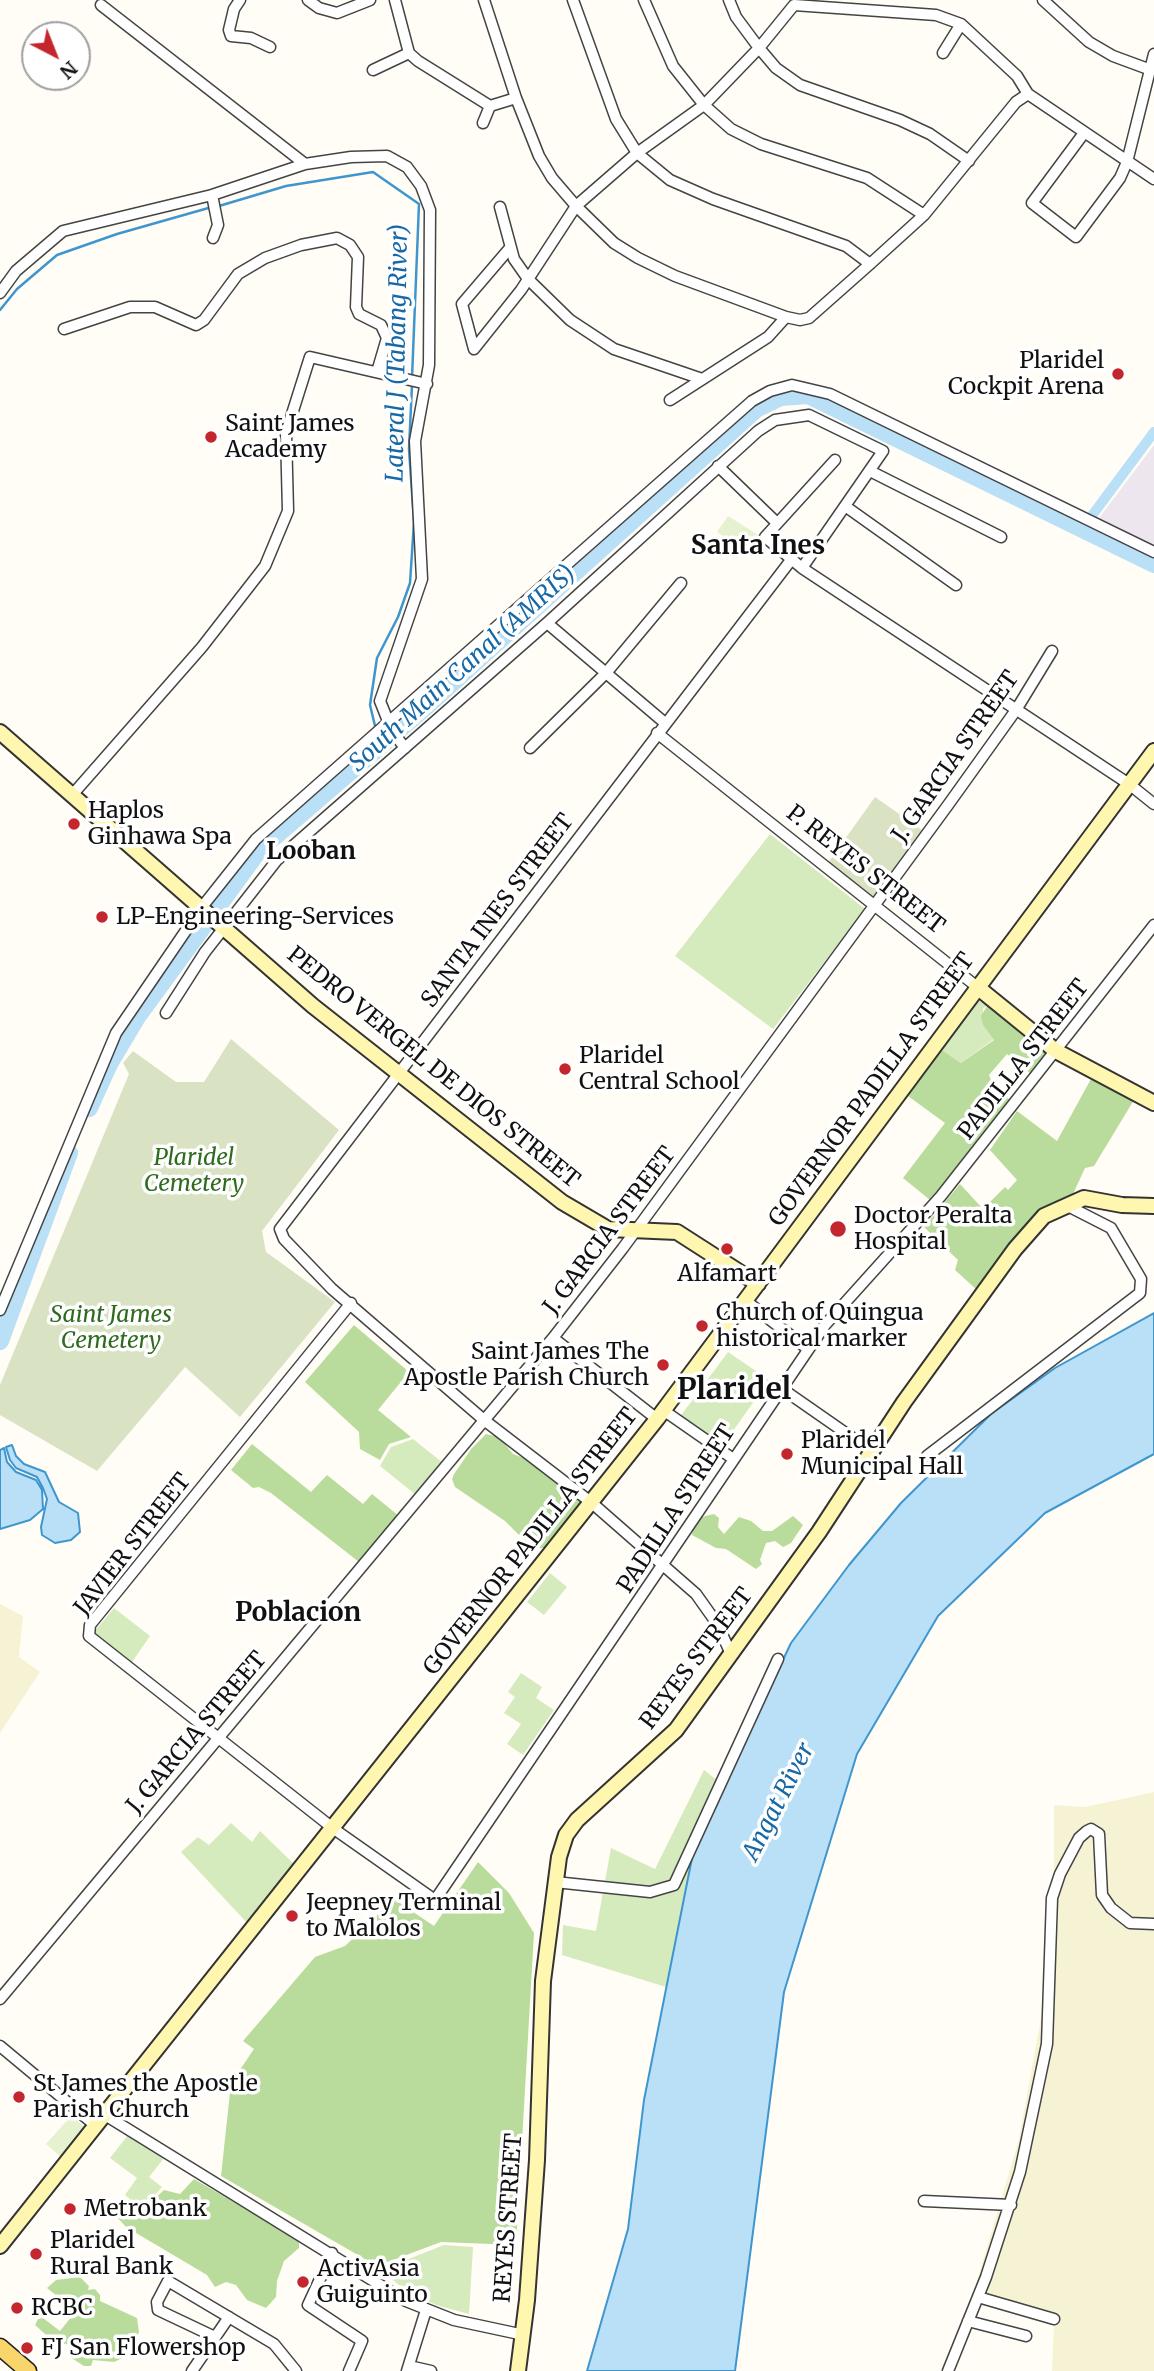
<!DOCTYPE html>
<style>
body{margin:0}
#map{position:relative;width:1154px;height:2371px;overflow:hidden;background:#fffdf5;font-family:Merriweather,serif}
canvas{display:block}
.north{position:absolute;left:21px;top:21px;width:70px;height:70px;box-sizing:border-box;background:#fff;border:2px solid #a0a0a0;border-radius:50%;rotate:138deg;font-size:19px;font-weight:700;line-height:28px;text-align:center;color:#111}
.north::after{content:'';display:block;margin:auto;width:24px;height:32px;background:#c4262e;clip-path:polygon(50% 0,100% 100%,50% 72%,0 100%)}
</style>
<div id="map">
<canvas width="1154" height="2371"></canvas>
<div class="north">N</div>
</div>
<script>
const context = document.querySelector('canvas').getContext('2d');
context.lineJoin = 'round';
function fill(path, color) { context.fillStyle = color; context.fill(path, 'evenodd'); }
const shape = rows => new Path2D(rows.map(r => 'M' + r).join(''));
function trace(path, color, width, dash) { context.strokeStyle = color; context.lineWidth = width; context.lineCap = dash ? 'butt' : 'round'; context.setLineDash(dash || []); context.stroke(path); }
function write(font, color, halo, rows, align = 'center') {
  context.font = font + ' Merriweather,serif'; context.lineWidth = 7; context.setLineDash([]); context.textBaseline = 'middle'; context.strokeStyle = halo; context.fillStyle = color; for (const [text, x, y, turn = 0] of rows) {
    context.save(); context.translate(x, y); context.rotate((+turn || 0) * Math.PI / 180); context.textAlign = isNaN(turn) ? turn : align; if (halo) context.strokeText(text, 0, 0); context.fillText(text, 0, 0); context.restore();
  }
}
fill(shape([
 [1154,445,1154,545,1099,518]
]), '#eee6ef');
fill(shape([
 [0,1604,23,1616,19,1657,40,1672,0,1733],
 [1154,1792,1154,2371,1052,2371,1054,2323,975,2288,1019,2139,1054,1947,1054,1805,1085,1807]
]), '#f6f3d4');
fill(shape([
 [770,834,865,909,773,1029,675,956],
 [980,1001,987,1006,983,1008,983,1025,994,1039,961,1063,942,1050,975,1004],
 [728,1352,769,1380,721,1448,679,1418],
 [413,1439,443,1463,416,1495,380,1466,391,1447],
 [550,1573,567,1587,544,1615,527,1602],
 [114,1608,150,1636,130,1665,94,1636,94,1632],
 [521,1673,542,1687,536,1698,554,1710,523,1755,507,1744,521,1724,504,1713,515,1697,508,1692],
 [704,1770,723,1785,692,1858,666,1987,562,1955,563,1925,596,1931,611,1848,655,1869],
 [231,1823,252,1842,260,1831,295,1865,249,1925,181,1852,198,1837,209,1845],
 [128,2135,165,2157,149,2177,162,2187,148,2203,127,2208,125,2206,130,2199,125,2195,137,2178,110,2158],
 [444,2245,473,2247,469,2314,436,2305,406,2291,381,2270]
]), '#d5ebbd');
fill(shape([
 [987,1006,1047,1052,1031,1074,1007,1054,989,1075,992,1083,1010,1100,930,1200,903,1178,945,1123,908,1096,942,1050,961,1063,994,1040,983,1025,981,1016],
 [1092,1077,1134,1100,1094,1166,1085,1168,1073,1194,1041,1212,977,1290,955,1270,958,1260,924,1227,960,1184,983,1209,1005,1187,1008,1190,1017,1180,990,1150,1017,1111,1057,1141],
 [354,1325,409,1372,378,1410,411,1437,389,1444,380,1460,360,1449,359,1432,305,1382],
 [486,1434,499,1437,513,1454,529,1460,554,1478,558,1487,572,1490,582,1498,573,1519,564,1524,563,1530,546,1548,532,1548,505,1521,455,1487,452,1479,454,1474,472,1448],
 [252,1444,311,1492,327,1475,363,1504,372,1494,399,1516,359,1562,271,1493,259,1487,253,1488,231,1470],
 [714,1514,719,1518,718,1527,724,1534,739,1517,751,1521,763,1531,772,1531,793,1516,803,1525,791,1543,783,1547,775,1541,766,1543,760,1560,762,1564,756,1569,726,1549,716,1548,692,1535,693,1527,701,1517],
 [478,1862,509,1893,534,1933,516,2245,441,2242,377,2266,221,2176,231,2083,254,2049,243,2041,315,1957,345,1946,394,1899,434,1926],
 [194,2179,299,2240,299,2248,284,2261,277,2281,276,2297,266,2308,247,2300,236,2285,226,2282,215,2287,207,2275,126,2227,117,2217,127,2210,147,2206,164,2190,180,2194],
 [80,2277,89,2286,88,2290,95,2289,100,2295,100,2301,137,2318,139,2332,129,2355,114,2362,93,2360,91,2366,84,2366,70,2357,72,2345,54,2342,35,2325,38,2319,43,2318,60,2331,76,2311,47,2288,56,2280]
]), '#b9dc9c');
fill(shape([
 [875,797,922,830,871,900,825,867],
 [231,1039,339,1130,262,1231,266,1252,335,1302,240,1417,185,1367,97,1471,0,1415,0,1385,129,1074,123,1063,133,1051,176,1082,204,1082]
]), '#d9e3c4');
fill(shape([
 [728,516,758,535,747,552,717,532],
 [71,2116,87,2129,62,2158,46,2144]
]), '#e6f2cf');
const water = shape([
 [1154,1313,1154,1454,1045,1513,938,1616,857,1754,784,1992,735,2371,587,2371,628,2229,644,2100,692,1858,709,1815,791,1643,849,1565,901,1503,991,1414,1055,1368,1154,1313],
 [12,1445,16,1456,24,1464,45,1472,59,1502,78,1513,80,1532,71,1540,55,1543,42,1535,41,1527,47,1499,43,1488,37,1477,16,1468,10,1460,6,1447,12,1445],
 [4,1448,7,1462,16,1472,36,1480,42,1490,43,1509,30,1520,0,1529,0,1450,4,1448]
]);
fill(water, '#b9e0f7');
trace(water, '#3f96cf', 2);
trace(shape([
 [219,206,286,186,373,172,419,204,412,378],
 [0,310,17,289,57,255,117,234,212,207],
 [376,730,370,705,377,658,398,617,410,583,414,522,409,449,412,385],
 [378,736,380,746]
]), '#3f96cf', 2.5);
trace(shape([
 [1082,529,1154,432]
]), '#b9e0f7', 10);
trace(shape([
 [89,1108,109,1064,137,1017,259,850,423,709,756,409,781,397,808,395,1154,564],
 [0,1341,69,1153]
]), '#b9e0f7', 18);
const street = shape([
 [240,0,234,9,229,30,231,36,251,38,270,47],
 [308,0,319,8,337,13,370,0],
 [395,0,409,53,418,61,490,106,516,98],
 [484,0,516,98,539,156,552,178,576,206,614,243,638,258,675,276,786,317,800,320,809,318,870,264,924,215,1016,102,1028,94,1154,179],
 [573,0,616,119,637,153,670,180,713,199,846,246,870,264],
 [644,0,673,66,704,105,731,129,761,144,867,178,924,215],
 [729,0,736,17,759,48,776,68,800,85,900,120,930,134,969,161],
 [1043,0,1089,42,1113,56,1151,70],
 [101,5,305,164],
 [943,53,961,24],
 [373,70,409,53],
 [483,123,490,106],
 [1084,133,1032,203,1076,237,1120,178,1127,162,1154,54],
 [212,195,218,225,213,238],
 [500,207,514,259,528,279,570,320,614,349,702,379],
 [0,293,16,271,63,231,212,195,305,164,351,157,387,156,407,167,421,186,430,210,429,365,415,441,422,579,380,701,392,731,405,748],
 [64,329,130,307,155,307,196,325,204,320,238,274,265,258,301,245,337,238,350,245,358,257,356,307,359,314,381,325,387,338,377,372],
 [474,349,521,290,576,206,637,153,704,105,759,48,794,5,936,15,961,24,1017,76,1028,94],
 [474,349,462,304,509,249],
 [670,400,768,337,786,317],
 [835,460,765,537,802,568,1129,784,1154,804],
 [718,466,777,523],
 [870,471,1001,537],
 [845,506,956,585],
 [547,623,665,723],
 [657,733,976,986],
 [530,748,606,673,681,583],
 [73,794,202,647,265,566,288,511,286,433,310,357,427,384],
 [166,1013,205,952,277,860,547,623,758,431,775,420,809,415,883,451,802,568],
 [746,1301,808,1349],
 [351,1303,90,1625,89,1636,334,1829,435,1900,825,1325,941,1196,1154,925],
 [0,1310,116,1033,202,907,256,839,752,401,770,391,792,385,830,394,1154,552],
 [553,1338,657,1419],
 [781,1388,870,1450],
 [663,1410,732,1458],
 [927,1456,1140,1293,1141,1279,1111,1228,1066,1205],
 [730,1652,718,1625,696,1594,592,1503,484,1420,332,1289,284,1239,280,1229,791,560],
 [555,1882,650,1892,674,1885,778,1659],
 [0,1999,553,1338,623,1248,948,805,1016,710,1052,651],
 [0,2046,96,2126],
 [105,2115,406,2301,454,2320,524,2335],
 [924,2201,1011,2205],
 [332,2253,308,2305,362,2341,349,2371],
 [978,2297,1054,2319],
 [968,2321,1026,2336],
 [215,2337,158,2310,157,2302,168,2281,274,2344,296,2371],
 [409,2366,431,2371],
 [192,2371,229,2317],
 [407,2371,426,2310],
 [948,2371,986,2277,1020,2172,1047,2044,1052,1898,1060,1874,1079,1838,1087,1831,1091,1829,1099,1834,1102,1895,1111,1908,1130,1923,1154,1924]
]);
const secondary = shape([
 [0,732,313,1006,562,1202,608,1229,677,1232,758,1284],
 [976,986,1056,1051,1154,1103],
 [0,2246,657,1419,1154,751],
 [518,2371,527,2300,537,2160,543,1981,559,1857,566,1835,577,1820,676,1730,819,1532,904,1402,1015,1249,1044,1216,1084,1198,1122,1205,1154,1206]
]);
const primary = shape([
 [0,2347,28,2371]
]);
trace(street, '#444', 13);
trace(secondary, '#333', 18);
trace(primary, '#222', 19);
trace(street, '#fff', 10);
trace(secondary, '#fff6b0', 14);
trace(primary, '#f9d66b', 16);
for (const [x, y, r, color] of [
 [1118,374,7,"#c4262e"],
 [211,437,7,"#c4262e"],
 [74,824,7,"#c4262e"],
 [102,917,7,"#c4262e"],
 [565,1069,7,"#c4262e"],
 [838,1229,9,"#c4262e"],
 [727,1249,7,"#c4262e"],
 [702,1326,7,"#c4262e"],
 [663,1365,7,"#c4262e"],
 [787,1454,7,"#c4262e"],
 [292,1916,7,"#c4262e"],
 [19,2097,7,"#c4262e"],
 [70,2209,7,"#c4262e"],
 [36,2254,7,"#c4262e"],
 [303,2282,7,"#c4262e"],
 [17,2308,7,"#c4262e"],
 [27,2348,7,"#c4262e"]
]) { const dot = new Path2D(); dot.arc(x, y, r, 0, 2 * Math.PI); context.fillStyle = color; context.fill(dot); trace(dot, '#fff', 2.5); }
write('23px', '#111', '#fff', [
 ["Plaridel",1104,361,"right"],
 ["Cockpit Arena",1104,387,"right"],
 ["Saint James",225,424],
 ["Academy",225,450],
 ["Haplos",88,811],
 ["Ginhawa Spa",88,837],
 ["LP-Engineering-Services",116,917],
 ["Plaridel",579,1056],
 ["Central School",579,1082],
 ["Doctor Peralta",854,1216],
 ["Hospital",854,1242],
 ["Alfamart",727,1274,"center"],
 ["Church of Quingua",716,1313],
 ["historical marker",716,1339],
 ["Saint James The",649,1352,"right"],
 ["Apostle Parish Church",649,1378,"right"],
 ["Plaridel",801,1441],
 ["Municipal Hall",801,1467],
 ["Jeepney Terminal",306,1903],
 ["to Malolos",306,1929],
 ["St James the Apostle",33,2084],
 ["Parish Church",33,2110],
 ["Metrobank",84,2209],
 ["Plaridel",50,2241],
 ["Rural Bank",50,2267],
 ["ActivAsia",317,2269],
 ["Guiguinto",317,2295],
 ["RCBC",31,2308],
 ["FJ San Flowershop",41,2348]
], 'left');
write('23px', '#111', '#fff', [
 ["J. GARCIA STREET",956,757,-55],
 ["P. REYES STREET",865,870,38],
 ["SANTA INES STREET",498,911,-53],
 ["PADILLA STREET",1024,1060,-52],
 ["PEDRO VERGEL DE DIOS STREET",433,1068,39],
 ["GOVERNOR PADILLA STREET",872,1090,-54],
 ["J. GARCIA STREET",610,1231,-53],
 ["PADILLA STREET",677,1509,-57],
 ["GOVERNOR PADILLA STREET",531,1542,-52],
 ["JAVIER STREET",133,1545,-52],
 ["REYES STREET",697,1659,-53],
 ["J. GARCIA STREET",197,1733,-50],
 ["REYES STREET",509,2218,-86]
]);
write('italic 23px', '#2f6b1f', '#fff', [
 ["Plaridel",194,1158],
 ["Cemetery",194,1184],
 ["Saint James",111,1315],
 ["Cemetery",111,1341]
]);
write('italic 24px', '#1768a6', '#fff', [
 ["Lateral J (Tabang River)",398,353,-89],
 ["South Main Canal (AMRIS)",463,669,-42],
 ["Angat River",779,1802,-63]
]);
write('bold 24px', '#111', '#fff', [
 ["Looban",311,852]
]);
write('bold 26px', '#111', '#fff', [
 ["Santa Ines",758,547],
 ["Poblacion",298,1614]
]);
write('bold 30px', '#111', '#fff', [
 ["Plaridel",734,1391]
]);
</script>
